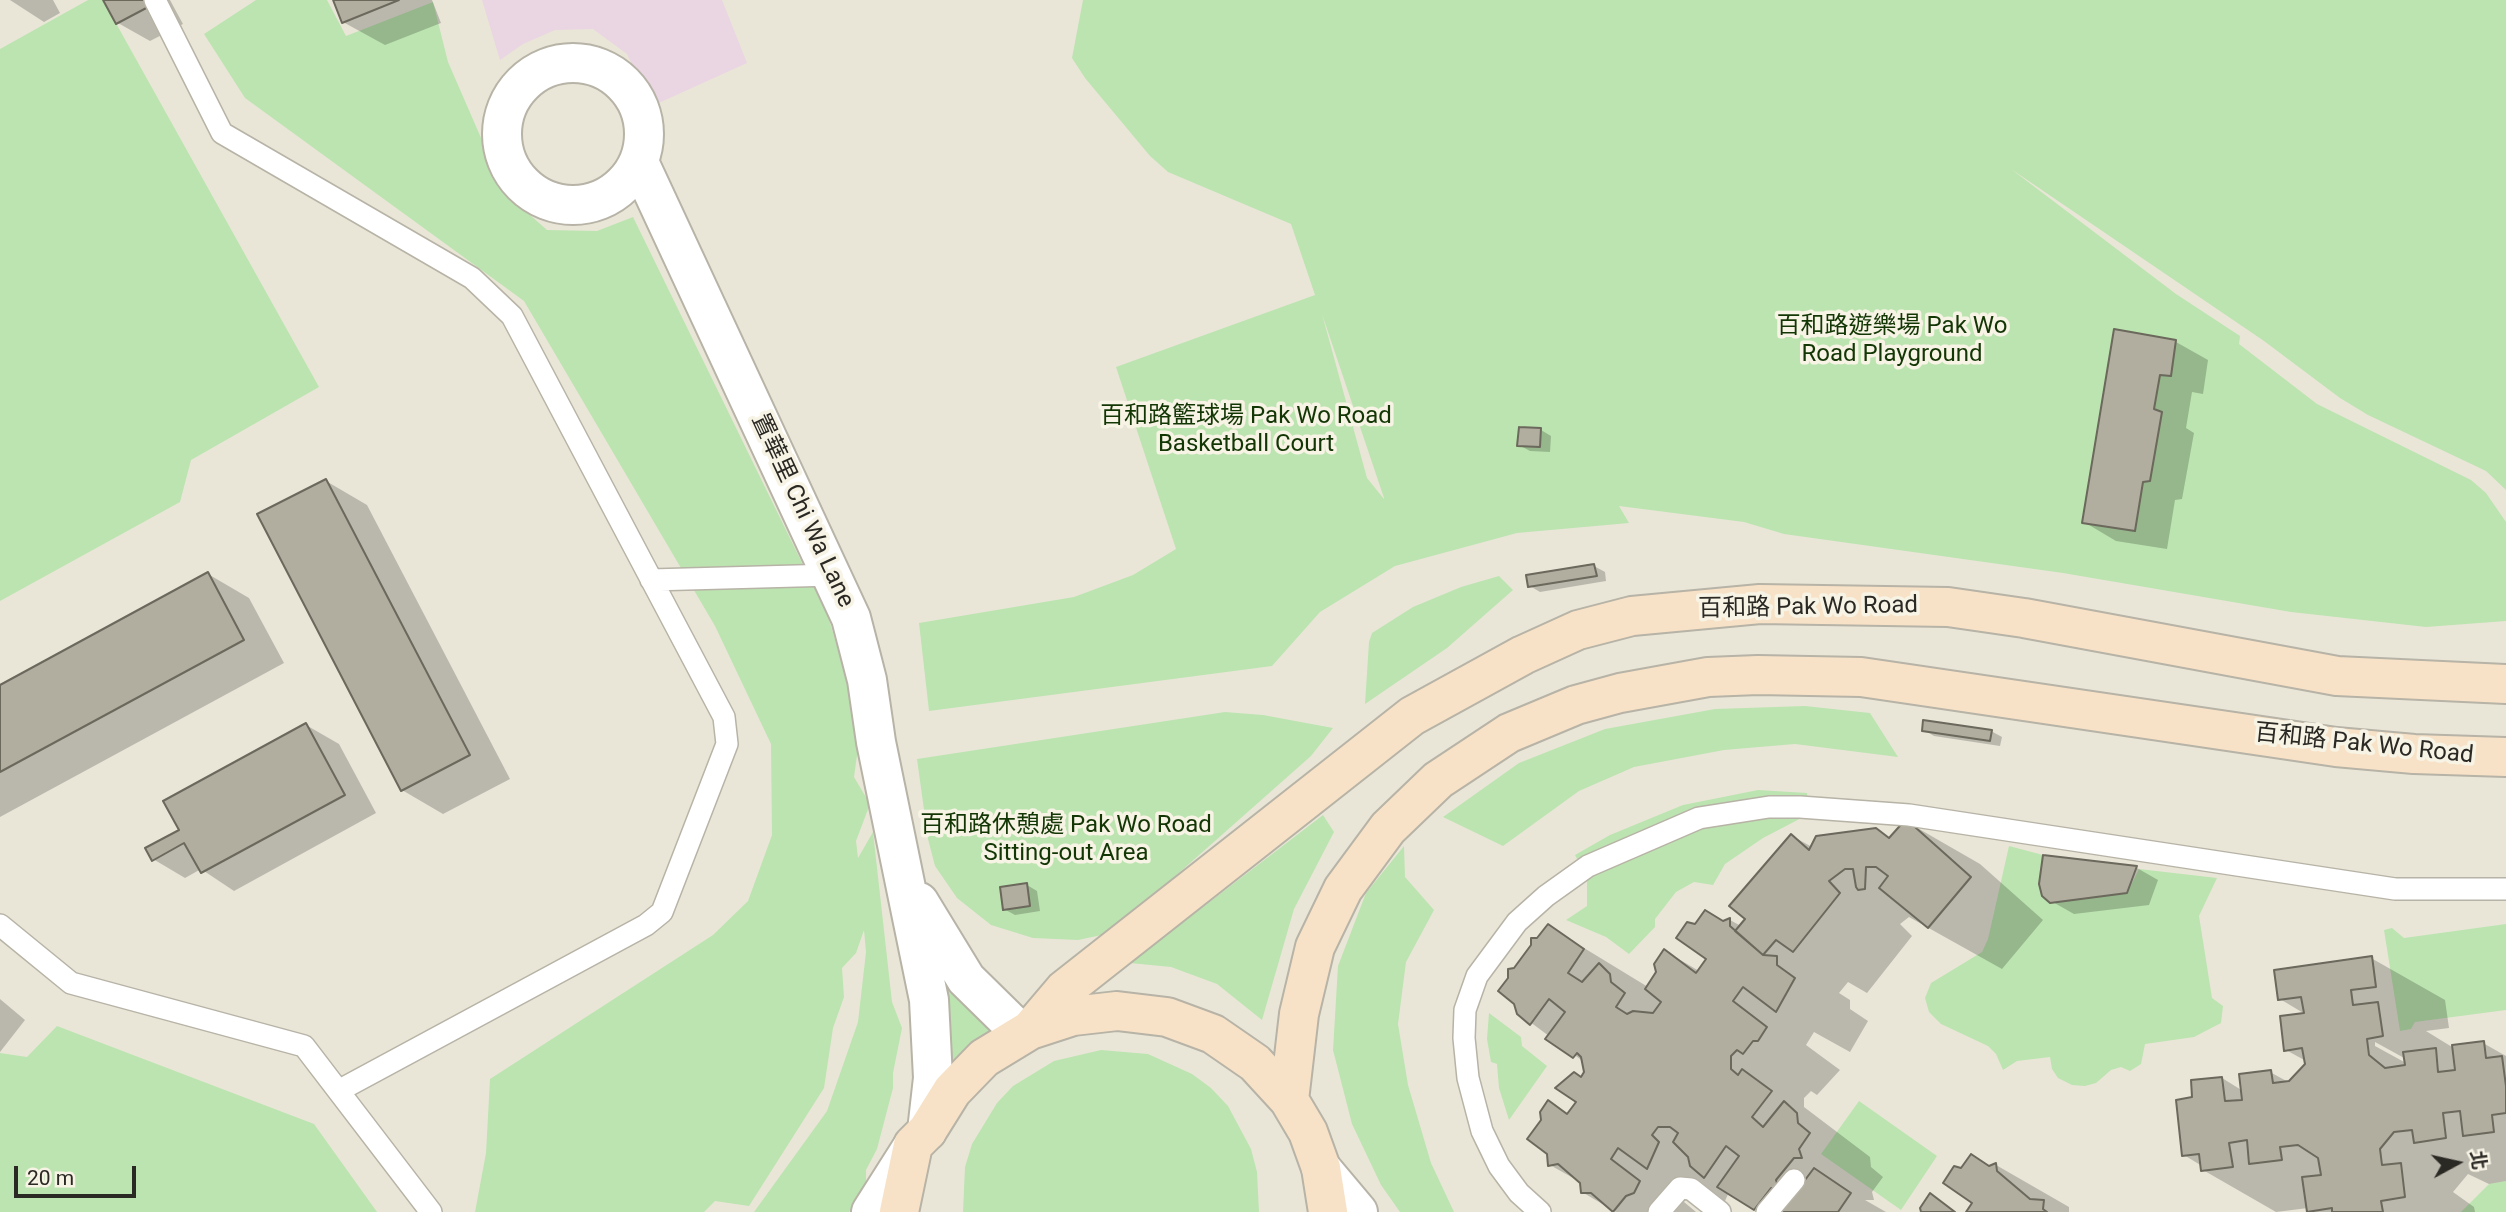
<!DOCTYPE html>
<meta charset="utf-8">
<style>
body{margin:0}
#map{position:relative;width:2506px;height:1212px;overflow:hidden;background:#e9e6d8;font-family:Roboto,"Noto Sans TC",sans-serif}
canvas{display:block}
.north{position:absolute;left:2422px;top:1128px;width:70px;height:70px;-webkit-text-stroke:5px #f7f3e5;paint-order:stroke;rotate:82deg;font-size:19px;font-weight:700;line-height:28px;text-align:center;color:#2b2924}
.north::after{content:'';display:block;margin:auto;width:24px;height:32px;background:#2b2924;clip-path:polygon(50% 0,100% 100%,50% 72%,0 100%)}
.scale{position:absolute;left:14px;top:1166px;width:122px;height:32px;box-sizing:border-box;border:4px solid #2b2924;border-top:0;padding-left:9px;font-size:21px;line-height:24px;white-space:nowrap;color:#2b2924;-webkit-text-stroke:5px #f7f3e5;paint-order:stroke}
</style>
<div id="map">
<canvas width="2506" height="1212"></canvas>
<div class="north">北</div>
<div class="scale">20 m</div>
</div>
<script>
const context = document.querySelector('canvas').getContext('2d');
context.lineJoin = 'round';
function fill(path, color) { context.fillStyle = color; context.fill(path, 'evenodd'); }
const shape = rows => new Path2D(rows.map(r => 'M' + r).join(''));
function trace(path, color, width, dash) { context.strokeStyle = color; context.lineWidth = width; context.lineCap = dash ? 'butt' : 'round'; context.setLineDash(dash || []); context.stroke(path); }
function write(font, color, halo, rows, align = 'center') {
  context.font = font + ' Roboto,"Noto Sans TC",sans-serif'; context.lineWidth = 7; context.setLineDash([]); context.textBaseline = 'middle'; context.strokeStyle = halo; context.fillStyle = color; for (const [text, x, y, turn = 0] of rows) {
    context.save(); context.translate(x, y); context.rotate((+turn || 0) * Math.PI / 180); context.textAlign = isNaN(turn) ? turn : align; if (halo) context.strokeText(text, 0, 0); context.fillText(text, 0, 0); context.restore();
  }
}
fill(shape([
 [482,0,722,0,747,63,652,106,627,54,593,29,555,30,523,44,500,60]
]), '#ead5e2');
fill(shape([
 [88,0,103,0,319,387,191,460,180,502,0,601,0,49],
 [256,0,327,0,346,36,433,2,448,62,505,193,547,230,597,231,633,217,828,616,861,727,854,777,870,804,856,841,858,858,873,832,892,1002,902,1028,893,1073,893,1088,877,1149,866,1170,866,1198,849,1212,754,1212,827,1111,858,1022,866,952,864,930,856,953,842,968,844,997,833,1028,824,1088,749,1206,715,1201,704,1212,475,1212,486,1153,490,1079,713,935,748,901,772,835,771,744,715,626,524,301,245,98,204,34],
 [1083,0,2506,0,2506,490,2486,471,2368,415,2340,398,2264,341,2011,169,2176,294,2240,336,2239,344,2317,404,2471,480,2486,493,2506,522,2506,621,2426,627,2291,612,2063,573,1784,534,1744,522,1619,506,1629,523,1517,533,1395,566,1320,612,1272,666,929,711,919,623,1074,597,1133,575,1176,549,1116,367,1315,295,1291,224,1168,172,1150,156,1085,78,1072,58],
 [1322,314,1384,498,1384,499,1367,478],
 [1499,576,1513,590,1447,648,1365,704,1369,642,1372,633,1413,607,1461,587],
 [1805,706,1870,713,1898,757,1795,744,1724,750,1634,767,1579,791,1503,846,1443,817,1519,763,1605,729,1715,709],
 [1225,712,1263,715,1333,728,1311,756,1111,933,1078,940,1033,938,991,925,957,898,935,866,928,839,917,759],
 [1758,790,1807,793,1809,814,1763,838,1725,864,1713,885,1694,882,1676,892,1655,919,1655,927,1629,954,1606,937,1566,920,1587,906,1587,878,1575,855,1610,835,1683,805],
 [1323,815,1334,832,1294,909,1262,1020,1217,984,1171,967,1130,963],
 [1404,846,1405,877,1434,910,1406,962,1398,1024,1408,1085,1431,1163,1454,1212,1400,1212,1381,1185,1352,1124,1333,1050,1338,966,1366,893],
 [2009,846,2043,855,2042,896,2050,903,2127,893,2139,869,2217,878,2199,916,2212,998,2223,1006,2221,1023,2194,1037,2145,1044,2141,1064,2130,1071,2121,1067,2111,1070,2096,1083,2085,1086,2072,1085,2058,1078,2052,1069,2050,1057,2017,1061,2003,1070,1996,1054,1988,1046,1941,1024,1929,1012,1925,998,1931,983,1982,952,1988,939],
 [916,897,1022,1034,927,1131],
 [2506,924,2506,1010,2415,1022,2411,1029,2400,1031,2384,930,2392,928,2404,938],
 [1489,1013,1521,1037,1522,1046,1547,1066,1509,1120,1499,1088,1497,1064,1491,1062,1487,1039],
 [57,1026,314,1124,377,1212,0,1212,0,1053,27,1057],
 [1101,1050,1148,1054,1192,1074,1211,1088,1228,1106,1251,1149,1257,1172,1259,1212,963,1212,965,1167,972,1144,997,1103,1013,1086,1054,1061],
 [1859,1101,1937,1156,1901,1210,1821,1154],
 [2506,1181,2506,1212,2461,1212,2489,1184]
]), '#bce4b0');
fill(shape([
 [10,0,53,0,60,13,44,22],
 [105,0,170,0,183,24,150,41,118,23],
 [335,0,432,0,441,23,385,45,343,22],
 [2115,331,2176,342,2208,360,2203,394,2192,392,2186,428,2194,433,2182,499,2175,500,2167,549,2116,541,2084,522],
 [1541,430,1551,436,1550,452,1530,451,1519,445],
 [326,481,367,505,510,779,443,814,402,790],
 [1594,566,1605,572,1606,581,1540,592,1530,586],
 [208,574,249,598,284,663,0,817,0,687],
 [306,725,339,744,376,813,234,891,201,869,185,878,153,859],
 [1924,730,1991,731,2002,737,2000,746,1934,736],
 [1907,822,1980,864,2043,920,2002,969,1909,917,1900,924,1912,936,1867,993,1848,982,1839,993,1850,1000,1850,1009,1868,1021,1850,1052,1814,1032,1806,1045,1840,1070,1817,1095,1811,1091,1804,1098,1804,1107,1870,1157,1871,1167,1883,1177,1872,1192,1874,1200,1865,1200,1886,1212,1762,1212,1729,1192,1721,1210,1690,1192,1684,1202,1696,1212,1616,1212,1582,1192,1582,1183,1550,1165,1543,1121,1549,1102,1569,1114,1579,1102,1586,1072,1584,1062,1518,1013,1515,970,1548,926,1648,987,1665,951,1699,971,1708,958,1696,926,1730,920,1741,926,1792,836,1812,847,1876,830,1890,838],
 [2044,857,2137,868,2158,880,2149,905,2074,914,2051,901],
 [1027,885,1037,891,1040,911,1015,915,1004,909],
 [2371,958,2445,1000,2449,1028,2426,1031,2452,1047,2483,1043,2506,1056,2506,1181,2489,1184,2468,1174,2453,1192,2474,1207,2475,1212,2311,1212,2308,1208,2276,1212,2203,1170,2202,1166,2184,1155,2194,1099,2222,1078,2243,1091,2270,1072,2290,1083,2307,1065,2306,1061,2286,1050,2305,1014,2280,999],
 [2375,1042,2406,1059,2406,1063,2375,1046],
 [0,999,25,1020,0,1052],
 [1996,1165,2069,1207,2069,1212,1968,1212,1974,1203,1962,1170]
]), '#0003');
const building = shape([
 [103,0,149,0,152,5,116,24,103,0],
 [333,0,399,0,342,23,333,0],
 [2114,329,2176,340,2171,376,2160,375,2154,409,2162,412,2150,481,2143,482,2135,531,2082,523,2114,329],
 [1519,427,1541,428,1540,447,1517,446,1519,427],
 [326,479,470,755,401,791,257,514,326,479],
 [1594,564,1597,576,1528,587,1526,575,1594,564],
 [208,572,244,640,0,772,0,685,208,572],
 [1923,720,1992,730,1990,741,1922,731,1923,720],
 [306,723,345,795,201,873,184,843,152,861,145,848,179,830,163,801,306,723],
 [1906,819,1971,877,1928,928,1879,888,1888,876,1876,867,1866,867,1865,889,1858,890,1856,887,1853,869,1845,869,1829,881,1840,893,1793,952,1776,940,1763,955,1735,931,1745,919,1729,906,1791,834,1809,850,1816,836,1876,828,1889,838,1906,819],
 [2043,855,2137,866,2127,893,2050,903,2042,896,2039,884,2043,855],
 [1027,883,1030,906,1003,910,1000,887,1027,883],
 [1705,910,1723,921,1730,918,1730,926,1763,955,1777,956,1777,965,1795,978,1776,1012,1743,987,1733,1001,1767,1027,1758,1041,1753,1041,1743,1054,1737,1050,1731,1056,1731,1069,1738,1075,1742,1069,1772,1091,1752,1117,1763,1127,1784,1101,1797,1113,1798,1123,1810,1133,1799,1149,1802,1158,1794,1158,1776,1180,1779,1189,1771,1188,1754,1210,1717,1187,1739,1156,1726,1146,1704,1178,1690,1166,1688,1157,1673,1142,1678,1133,1670,1127,1658,1127,1652,1135,1659,1142,1647,1169,1618,1148,1611,1159,1640,1181,1634,1193,1626,1196,1613,1212,1591,1193,1581,1193,1580,1183,1558,1164,1548,1166,1547,1154,1527,1139,1541,1120,1540,1112,1548,1100,1567,1114,1576,1102,1555,1088,1574,1072,1581,1077,1584,1072,1581,1057,1577,1053,1573,1058,1545,1039,1565,1012,1549,999,1530,1025,1517,1014,1514,1004,1498,991,1508,978,1508,969,1514,968,1531,945,1531,938,1537,938,1548,924,1584,949,1568,973,1582,982,1599,963,1610,974,1611,982,1625,993,1616,1007,1627,1014,1633,1011,1653,1013,1661,1002,1645,989,1656,972,1654,964,1664,949,1696,973,1706,959,1676,938,1687,922,1695,924,1705,910],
 [2372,956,2376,987,2351,990,2353,1005,2378,1002,2383,1036,2367,1039,2369,1055,2385,1068,2405,1065,2403,1052,2436,1048,2438,1072,2455,1070,2452,1045,2484,1041,2486,1058,2502,1056,2506,1086,2506,1113,2492,1115,2494,1132,2463,1136,2460,1111,2443,1113,2446,1138,2414,1143,2412,1130,2394,1132,2380,1149,2382,1165,2401,1163,2405,1197,2381,1201,2383,1212,2332,1212,2332,1208,2307,1212,2302,1177,2321,1175,2318,1158,2298,1145,2280,1147,2282,1160,2249,1164,2247,1140,2229,1143,2233,1167,2201,1171,2199,1154,2182,1156,2176,1100,2192,1097,2191,1080,2222,1077,2225,1101,2242,1100,2239,1074,2271,1070,2273,1083,2289,1081,2305,1064,2302,1048,2284,1051,2280,1016,2304,1013,2301,997,2278,1000,2274,970,2372,956],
 [1971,1154,1989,1166,1996,1163,1997,1171,2030,1199,2044,1200,2043,1209,2047,1212,1966,1212,1972,1203,1943,1183,1954,1166,1961,1168,1971,1154],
 [1814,1168,1851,1193,1838,1212,1781,1212,1814,1168],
 [1930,1193,1955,1212,1921,1212,1920,1208,1930,1193]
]);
fill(building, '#b1aea0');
trace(building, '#6b685c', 2);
const service = shape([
 [155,0,222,133,472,278,512,316,724,717,727,744,662,912,646,925,340,1090],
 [651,580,833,575],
 [0,925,71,983,304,1046,431,1212],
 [1540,1212,1519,1193,1499,1166,1482,1131,1468,1078,1464,1038,1465,1010,1477,976,1517,922,1546,896,1588,866,1699,818,1769,807,1800,807,1909,815,2395,889,2506,889],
 [1659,1212,1680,1188,1691,1189,1720,1212],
 [1767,1212,1794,1180]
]);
const minor = shape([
 '502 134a71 71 0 1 1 142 0a71 71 0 1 1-142 0Z',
 [639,162,851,618,867,680,876,742,929,1000,933,1078,927,1131],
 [919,902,966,979,1022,1034],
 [1321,1168,1358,1212],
 [871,1212,911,1149]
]);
const secondary = shape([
 [1030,1030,1064,990,1412,716,1523,655,1578,630,1632,616,1760,604,1948,607,2024,618,2337,676,2506,684],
 [1289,1100,1299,1014,1315,947,1343,889,1388,828,1438,780,1509,733,1576,705,1620,693,1708,677,1758,675,1861,677,2336,747,2414,754,2506,757],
 [899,1212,913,1145,927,1131,952,1091,984,1058,1030,1030,1073,1016,1117,1011,1167,1017,1213,1034,1255,1063,1289,1100,1308,1132,1321,1168,1328,1212]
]);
trace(service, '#b7b3a6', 24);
trace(minor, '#b7b3a6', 42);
trace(secondary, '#b7b3a6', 42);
trace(service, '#fff', 21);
trace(minor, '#fff', 38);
trace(secondary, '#f8e2c7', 38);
write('24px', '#133605', '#f7f3e5', [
 ["百和路遊樂場 Pak Wo",1892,327],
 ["Road Playground",1892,355],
 ["百和路籃球場 Pak Wo Road",1246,417],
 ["Basketball Court",1246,445],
 ["百和路休憩處 Pak Wo Road",1066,826],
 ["Sitting-out Area",1066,854]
]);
write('24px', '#2b2924', '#f7f3e5', [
 ["置華里 Chi Wa Lane",802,511,65],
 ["百和路 Pak Wo Road",1808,608,-1],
 ["百和路 Pak Wo Road",2364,745,6]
]);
</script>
